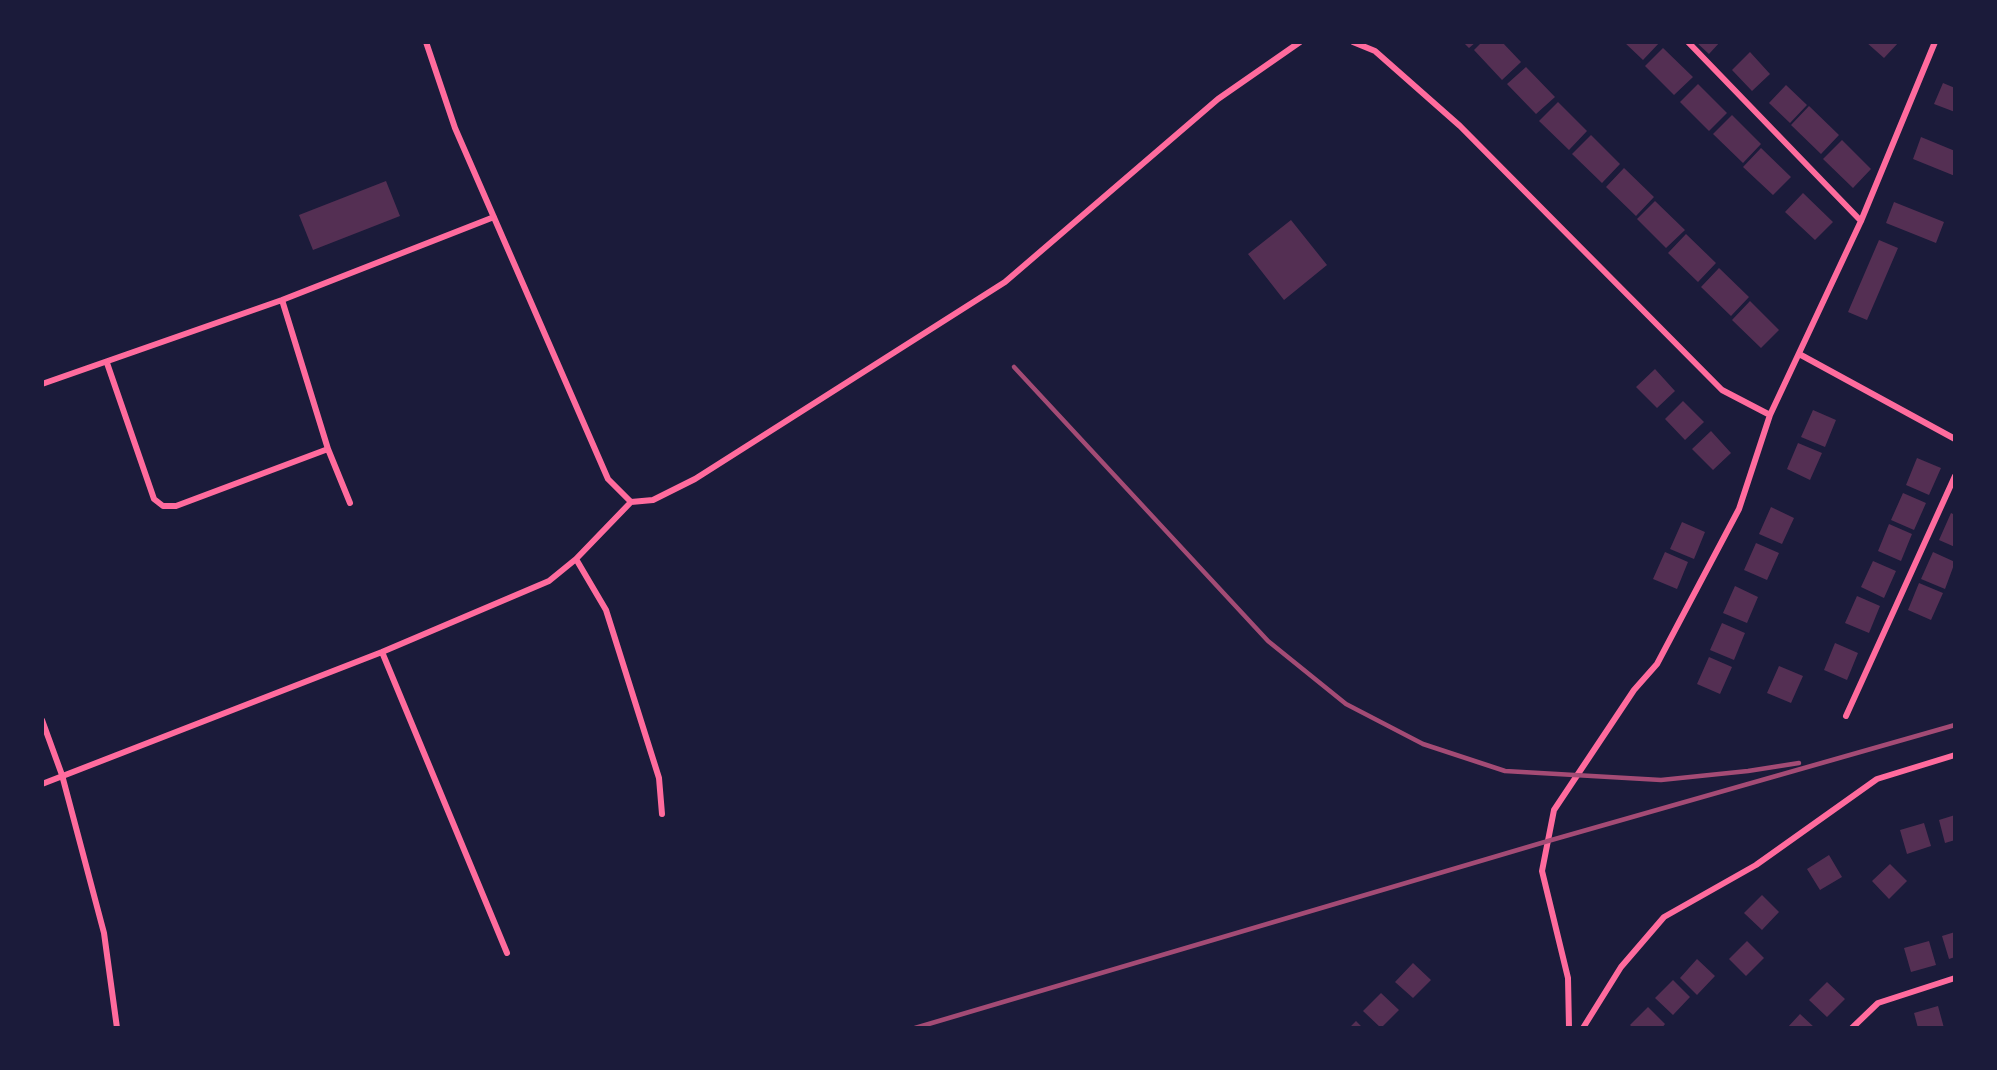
<!DOCTYPE html>
<style>
body{margin:0}
#map{position:relative;width:1997px;height:1070px;overflow:hidden;background:#1b1b3a;font-family:Mulish,sans-serif}
canvas{display:block}
.frame{position:absolute;inset:0;border:44px solid #1b1b3a;pointer-events:none}
</style>
<div id="map">
<canvas width="1997" height="1070"></canvas>
<div class="frame"></div>
</div>
<script>
const context = document.querySelector('canvas').getContext('2d');
context.lineJoin = 'round';
function fill(path, color) { context.fillStyle = color; context.fill(path, 'evenodd'); }
const shape = rows => new Path2D(rows.map(r => 'M' + r).join(''));
function trace(path, color, width, dash) { context.strokeStyle = color; context.lineWidth = width; context.lineCap = dash ? 'butt' : 'round'; context.setLineDash(dash || []); context.stroke(path); }
fill(shape([
 [1463,42,1476,42,1469,48],
 [1482,42,1502,42,1521,62,1502,80,1474,50],
 [1624,42,1660,42,1643,60],
 [1696,42,1720,42,1709,54],
 [1866,42,1899,42,1884,58],
 [1663,48,1693,77,1674,95,1645,66],
 [1750,52,1770,74,1752,91,1732,70],
 [1526,67,1555,97,1536,114,1507,84],
 [1943,83,1955,88,1955,112,1934,104],
 [1698,84,1727,113,1709,131,1680,102],
 [1786,85,1807,105,1790,123,1769,103],
 [1558,102,1587,131,1569,150,1539,121],
 [1809,106,1839,135,1821,154,1791,125],
 [1732,115,1761,144,1743,163,1713,134],
 [1591,135,1620,164,1602,183,1572,154],
 [1921,137,1955,151,1955,176,1913,159],
 [1842,140,1871,169,1853,188,1823,159],
 [1761,148,1791,177,1773,195,1743,167],
 [1624,168,1654,197,1636,216,1606,187],
 [386,181,400,216,313,250,299,215],
 [1803,193,1833,222,1815,240,1785,212],
 [1655,201,1685,230,1666,248,1637,219],
 [1894,202,1944,222,1936,243,1886,223],
 [1291,220,1327,265,1284,300,1248,254],
 [1686,234,1716,263,1698,282,1668,253],
 [1879,240,1898,248,1867,320,1848,312],
 [1719,268,1749,297,1731,316,1701,287],
 [1750,301,1779,330,1761,348,1732,320],
 [1655,369,1675,391,1657,408,1636,387],
 [1683,401,1704,422,1685,440,1665,419],
 [1813,410,1836,420,1825,447,1801,437],
 [1711,431,1731,453,1713,470,1692,449],
 [1798,443,1822,453,1810,480,1787,469],
 [1917,458,1941,468,1929,495,1906,485],
 [1903,493,1926,503,1914,530,1891,520],
 [1771,507,1794,518,1782,544,1759,534],
 [1951,513,1955,515,1955,547,1939,540],
 [1682,522,1705,532,1694,559,1670,549],
 [1889,524,1912,534,1901,561,1878,551],
 [1756,543,1779,553,1767,580,1744,570],
 [1665,552,1688,562,1677,589,1653,579],
 [1933,552,1955,562,1945,589,1921,579],
 [1873,561,1896,571,1884,598,1861,587],
 [1919,583,1943,593,1931,620,1908,610],
 [1735,586,1758,597,1747,623,1723,613],
 [1857,596,1880,606,1869,633,1845,623],
 [1722,623,1745,633,1734,660,1710,650],
 [1835,643,1858,653,1847,680,1824,670],
 [1709,657,1732,667,1720,694,1697,684],
 [1779,666,1803,676,1791,703,1767,693],
 [1955,815,1955,840,1945,843,1939,820],
 [1924,823,1931,846,1907,854,1900,830],
 [1829,855,1842,877,1820,890,1807,869],
 [1890,864,1907,881,1889,899,1872,881],
 [1762,895,1779,912,1762,930,1744,913],
 [1955,932,1955,957,1949,959,1942,936],
 [1747,941,1764,958,1746,976,1729,959],
 [1929,941,1936,965,1911,972,1904,948],
 [1697,959,1715,976,1697,995,1680,978],
 [1413,963,1431,980,1413,998,1395,982],
 [1673,980,1690,997,1673,1015,1655,998],
 [1827,982,1845,999,1827,1017,1809,1000],
 [1381,993,1399,1010,1381,1028,1363,1011],
 [1938,1006,1944,1028,1918,1028,1914,1013],
 [1648,1007,1665,1024,1662,1028,1633,1028,1630,1025],
 [1800,1014,1815,1028,1787,1028],
 [1356,1021,1363,1028,1349,1028]
]), '#542f53');
trace(shape([
 [426,42,455,128,608,479,631,502],
 [1353,42,1375,51,1460,126,1722,390,1770,415],
 [1688,42,1861,221],
 [282,300,328,449,350,503],
 [1801,355,1955,439],
 [107,363,154,499,163,506,176,506,328,449],
 [42,384,282,300,494,217],
 [576,559,606,610,659,778,662,814],
 [382,652,507,953],
 [1846,716,1955,476],
 [42,720,62,775,104,933,117,1028],
 [42,784,382,652,549,581,576,559,631,502,653,500,695,479,1005,282,1218,99,1300,42],
 [1569,1028,1568,978,1542,871,1554,810,1634,690,1657,664,1739,509,1770,415,1861,221,1935,42],
 [1583,1028,1621,967,1664,917,1756,865,1877,779,1955,755],
 [1852,1028,1878,1003,1955,978]
]), '#ff6b9d', 6);
trace(shape([
 [1014,367,1268,641,1346,704,1423,744,1505,771,1661,780,1748,771,1799,763],
 [915,1028,1548,841,1955,725]
]), '#a44b75', 4.5);
</script>
